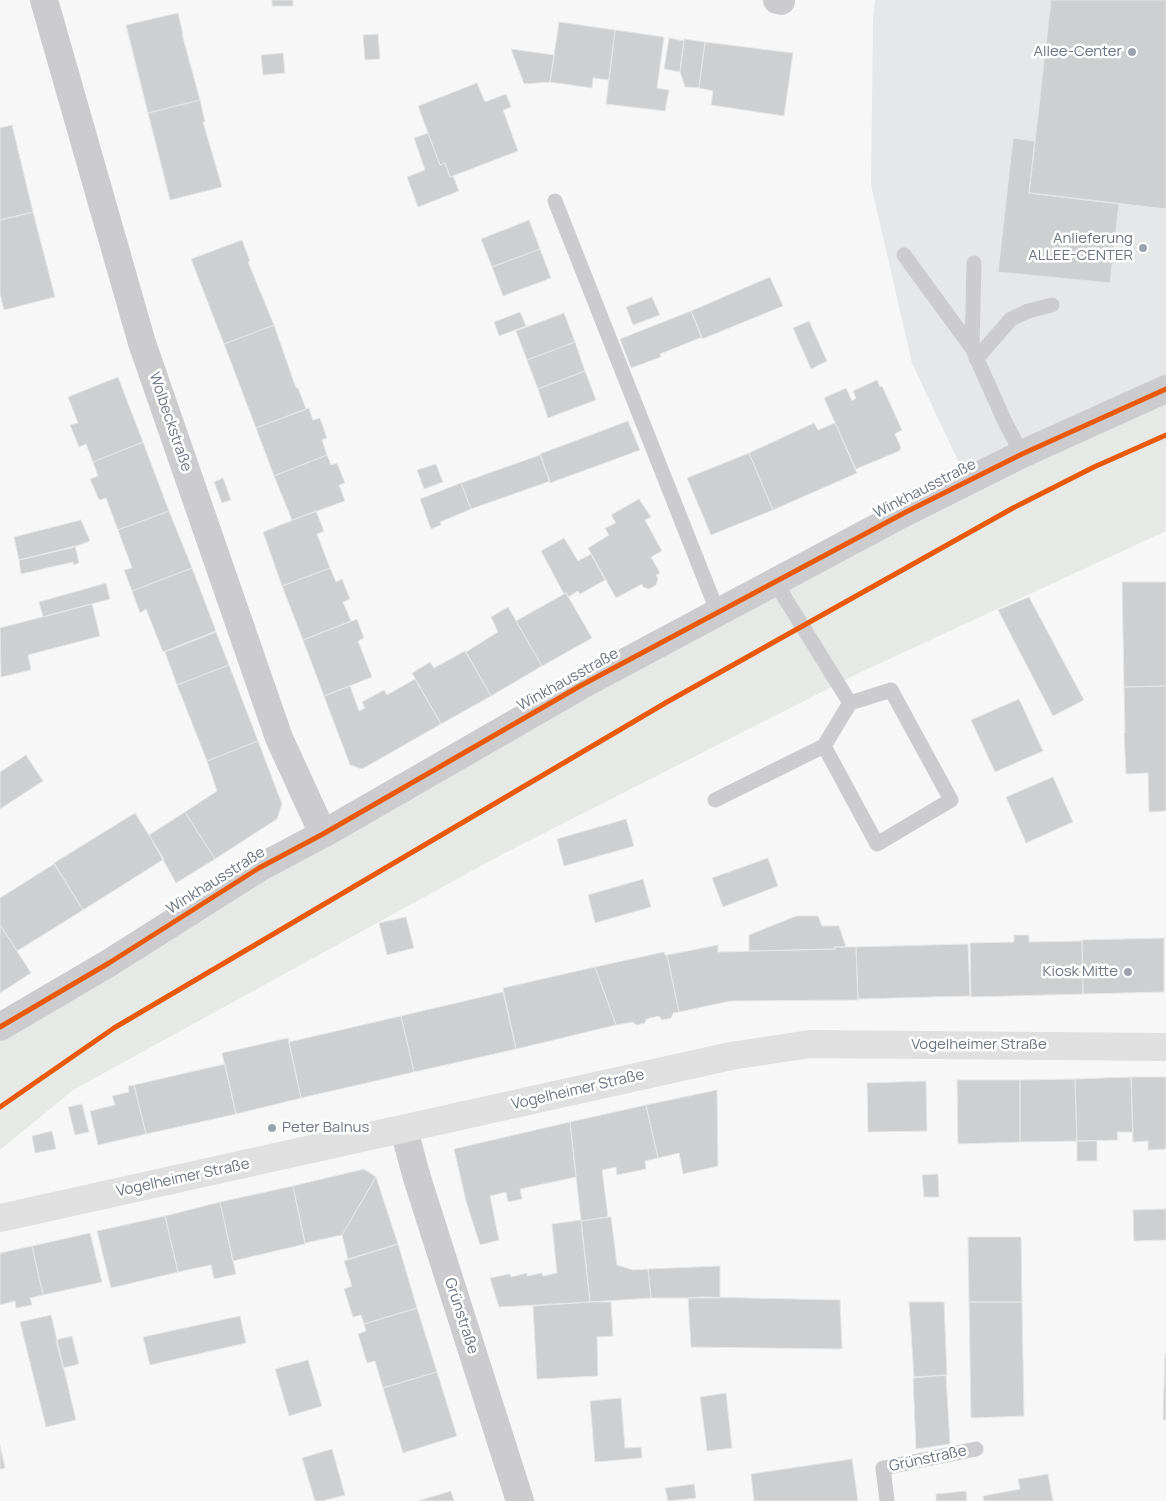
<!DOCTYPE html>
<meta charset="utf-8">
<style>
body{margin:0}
canvas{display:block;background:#f7f7f7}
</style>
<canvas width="1166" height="1501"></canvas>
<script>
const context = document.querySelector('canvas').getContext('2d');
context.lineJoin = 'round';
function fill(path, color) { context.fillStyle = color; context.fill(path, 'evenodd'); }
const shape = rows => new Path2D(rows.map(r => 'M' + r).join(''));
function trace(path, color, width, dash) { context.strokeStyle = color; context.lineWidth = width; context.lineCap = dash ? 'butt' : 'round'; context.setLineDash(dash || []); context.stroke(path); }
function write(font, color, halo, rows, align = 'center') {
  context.font = font + ' Manrope,sans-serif'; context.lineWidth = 5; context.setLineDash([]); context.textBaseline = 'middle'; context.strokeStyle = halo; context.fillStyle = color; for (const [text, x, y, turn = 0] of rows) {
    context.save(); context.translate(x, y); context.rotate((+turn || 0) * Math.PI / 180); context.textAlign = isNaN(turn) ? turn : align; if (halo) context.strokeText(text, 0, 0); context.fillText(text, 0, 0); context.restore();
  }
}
fill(shape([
 [875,0,1166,0,1166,382,965,476,912,363,871,185,873,19]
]), '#e6e7e8');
fill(shape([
 [1162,393,1166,406,1166,531,861,672,499,856,73,1090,0,1150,0,1028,582,690]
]), '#e6e9e5');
const building = shape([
 [272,0,293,0,293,6,272,6,272,0],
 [1051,0,1166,0,1166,209,1029,193,1051,0],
 [178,13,183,34,182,34,200,100,148,113,126,25,178,13],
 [559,22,615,30,609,80,593,78,592,88,550,82,559,22],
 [615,30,664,37,657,88,669,90,665,111,606,104,615,30],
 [378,34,380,59,365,60,363,35,378,34],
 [669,38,684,41,680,72,664,69,669,38],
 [684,39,705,42,699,88,685,87,680,72,684,39],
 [705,42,793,53,784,116,711,105,713,91,699,88,705,42],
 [511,49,554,55,550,82,524,84,511,49],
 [283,53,285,73,263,75,261,55,283,53],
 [477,83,485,102,506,94,511,107,503,110,518,151,450,177,445,163,440,165,418,106,477,83],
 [200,100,205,122,203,122,222,187,170,200,148,113,200,100],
 [12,125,33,212,0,220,0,128,12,125],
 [428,133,440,165,445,163,450,177,453,176,459,191,418,207,407,177,425,170,414,138,428,133],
 [1013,138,1035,141,1029,193,1119,204,1110,283,998,272,1013,138],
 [33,212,55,297,4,310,0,294,0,220,33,212],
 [529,220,540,249,492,267,481,239,529,220],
 [242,240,250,261,248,262,274,325,224,344,191,259,242,240],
 [540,249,551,278,503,296,492,267,540,249],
 [770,277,783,306,702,339,691,311,770,277],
 [652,297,660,315,633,325,626,307,652,297],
 [691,311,702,337,660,354,661,357,631,368,620,339,691,311],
 [520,312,526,326,499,336,494,322,520,312],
 [564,313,575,342,527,360,516,331,564,313],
 [809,321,827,361,811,369,793,328,809,321],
 [274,325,296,388,298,388,306,409,256,428,224,344,274,325],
 [575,342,585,371,538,389,527,360,575,342],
 [585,371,596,400,548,418,538,389,585,371],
 [118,377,143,442,93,462,86,444,79,447,70,425,78,423,68,397,118,377],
 [877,380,880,387,882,386,902,430,895,434,901,448,899,451,856,469,824,398,846,388,852,401,856,398,853,391,877,380],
 [309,408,313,420,320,418,327,438,322,440,327,455,274,476,256,428,309,408],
 [628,421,640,450,550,483,540,454,628,421],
 [814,423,818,430,835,423,857,473,773,510,749,453,814,423],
 [143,442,169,511,118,530,106,498,99,500,90,479,98,476,93,462,143,442],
 [749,453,773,510,711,535,687,478,749,453],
 [327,455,331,465,337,463,345,483,339,485,345,501,292,520,274,476,327,455],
 [540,455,550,481,471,509,461,483,540,455],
 [436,464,443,482,424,489,417,470,436,464],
 [223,478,231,500,222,503,214,482,223,478],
 [461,483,471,509,440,522,441,525,431,529,420,499,461,483],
 [639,499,651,517,645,520,662,551,651,557,660,573,656,575,658,579,656,585,649,589,643,587,642,584,616,598,588,548,609,535,605,528,616,523,611,515,639,499],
 [169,511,192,568,132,591,124,570,132,568,118,530,169,511],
 [316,511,324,531,317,534,330,568,282,586,263,532,316,511],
 [81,520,90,541,71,548,19,560,14,537,81,520],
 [564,538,578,561,591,554,605,580,580,594,578,591,568,597,566,593,564,594,541,551,564,538],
 [75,546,79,563,73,565,73,562,21,574,19,560,75,546],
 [192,568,216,631,163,652,146,609,140,613,132,591,192,568],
 [330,568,336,582,342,579,350,599,343,602,351,621,303,640,282,586,330,568],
 [1122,582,1166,582,1166,686,1124,687,1122,582],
 [106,583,110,599,43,617,39,602,106,583],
 [566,593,592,638,542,666,516,621,566,593],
 [1029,597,1084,700,1053,716,998,610,1029,597],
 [92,604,100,636,28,655,31,670,1,677,0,628,92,604],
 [508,607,542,666,491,696,466,652,498,632,491,617,508,607],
 [357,619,364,638,358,641,372,677,324,696,303,640,357,619],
 [216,632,229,665,177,685,165,652,216,632],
 [465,651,491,696,441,724,412,673,430,662,434,668,465,651],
 [229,665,258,741,207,761,177,685,229,665],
 [415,679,441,724,362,769,350,765,324,696,350,686,359,711,365,708,362,702,384,690,387,695,415,679],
 [1166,686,1166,811,1149,812,1148,773,1126,774,1124,733,1125,733,1124,687,1166,686],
 [1019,699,1043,751,995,772,971,720,1019,699],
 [258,741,282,804,277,819,215,859,185,812,217,791,207,761,258,741],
 [26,755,43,781,0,809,0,772,26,755],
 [1053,777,1073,822,1026,843,1006,797,1053,777],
 [185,812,215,859,176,883,149,835,185,812],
 [135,813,164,859,83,910,54,863,135,813],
 [626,819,634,846,564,866,557,839,626,819],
 [768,858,778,886,723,907,712,878,768,858],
 [54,864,83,910,17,951,0,925,0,898,54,864],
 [643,879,651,907,595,923,588,895,643,879],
 [796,916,818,916,822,926,839,926,846,947,835,947,835,949,749,951,749,935,796,916],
 [406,917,414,948,387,955,379,923,406,917],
 [1,926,31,973,0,993,0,927,1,926],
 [1014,935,1029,935,1029,942,1082,941,1083,994,971,997,970,943,1014,942,1014,935],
 [1164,938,1164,992,1083,994,1082,940,1164,938],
 [968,944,970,996,858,999,856,947,968,944],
 [718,945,718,952,835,949,835,947,856,947,858,1000,730,1001,679,1012,667,955,718,945],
 [664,952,665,955,667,955,679,1012,673,1013,671,1018,662,1020,659,1016,646,1019,645,1023,636,1025,633,1022,616,1025,595,967,664,952],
 [595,967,616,1025,516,1049,503,988,595,967],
 [503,992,516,1049,414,1072,401,1016,503,992],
 [401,1016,414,1072,301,1098,289,1042,401,1016],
 [288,1038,301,1098,236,1114,222,1053,288,1038],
 [225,1064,236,1114,146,1134,134,1085,225,1064],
 [1131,1077,1166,1077,1166,1149,1148,1150,1148,1141,1133,1142,1131,1077],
 [1131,1077,1133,1132,1117,1132,1118,1140,1077,1141,1075,1079,1131,1077],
 [1075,1079,1077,1141,1020,1142,1020,1080,1075,1079],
 [957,1080,1020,1080,1020,1142,958,1144,957,1080],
 [926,1081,927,1131,868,1132,867,1083,926,1081],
 [134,1085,146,1134,98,1145,90,1111,115,1105,112,1096,129,1092,128,1086,134,1085],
 [717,1090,718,1166,683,1174,679,1153,658,1158,646,1105,717,1090],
 [82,1104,89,1132,75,1135,68,1107,82,1104],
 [646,1105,658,1158,645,1161,646,1169,617,1175,616,1167,602,1170,608,1217,581,1221,570,1122,646,1105],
 [570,1122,576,1177,520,1189,522,1199,508,1202,506,1192,490,1196,499,1240,480,1245,466,1201,454,1149,570,1122],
 [52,1131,56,1149,35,1153,32,1136,52,1131],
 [1077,1141,1097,1141,1097,1161,1077,1161,1077,1141],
 [364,1169,376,1177,342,1235,305,1243,293,1186,364,1169],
 [938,1174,939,1197,924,1197,922,1175,938,1174],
 [376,1177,398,1244,348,1259,342,1235,376,1177],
 [293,1186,305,1244,233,1261,220,1202,293,1186],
 [220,1202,236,1274,214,1279,211,1265,178,1272,165,1216,220,1202],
 [1166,1209,1166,1240,1134,1241,1133,1210,1166,1209],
 [165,1216,178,1272,111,1288,97,1231,165,1216],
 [608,1217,611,1217,617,1265,633,1270,648,1269,651,1298,590,1302,581,1221,608,1217],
 [581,1220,590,1302,499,1307,490,1278,510,1274,511,1277,527,1273,527,1276,542,1273,543,1276,557,1273,552,1224,581,1220],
 [90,1233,102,1282,43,1295,32,1246,90,1233],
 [968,1237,1021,1237,1022,1302,969,1302,968,1237],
 [398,1244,417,1308,364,1324,361,1315,353,1317,344,1289,352,1286,344,1261,398,1244],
 [32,1246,43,1295,30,1298,32,1305,16,1308,15,1301,0,1305,0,1253,32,1246],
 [720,1266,720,1298,651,1298,648,1269,720,1266],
 [701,1297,840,1300,842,1349,691,1347,688,1298,701,1297],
 [590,1302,611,1302,613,1336,597,1337,598,1376,537,1379,533,1306,590,1302],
 [909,1302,944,1302,947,1375,914,1377,909,1302],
 [969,1302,1022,1302,1024,1416,971,1418,969,1302],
 [417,1308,437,1372,383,1388,375,1361,367,1363,358,1334,366,1331,364,1324,417,1308],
 [51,1315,76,1420,46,1427,20,1322,51,1315],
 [240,1316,246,1343,150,1365,143,1337,240,1316],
 [72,1336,79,1364,63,1368,56,1340,72,1336],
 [1165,1354,1166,1354,1166,1420,1163,1420,1165,1354],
 [308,1360,322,1406,289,1416,275,1369,308,1360],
 [437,1372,457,1436,403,1453,383,1388,437,1372],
 [946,1375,950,1444,916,1449,913,1378,946,1375],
 [726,1393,732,1448,707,1451,700,1397,726,1393],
 [621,1398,625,1448,641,1447,642,1458,595,1462,590,1401,621,1398],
 [0,1445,5,1468,0,1469,0,1445],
 [332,1449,345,1495,322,1501,315,1501,302,1458,332,1449],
 [852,1459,858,1501,754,1501,751,1474,852,1459],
 [1048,1474,1053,1501,984,1501,983,1496,1020,1489,1018,1479,1048,1474],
 [694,1484,696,1498,668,1501,665,1488,694,1484],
 [451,1491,454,1501,418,1501,451,1491],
 [966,1491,967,1501,936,1501,936,1494,966,1491]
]);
fill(building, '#cecfd0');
trace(building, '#e6e6e6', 1);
trace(shape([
 [555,201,718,613],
 [904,255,972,348,1005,422,1022,454],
 [972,348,974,263],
 [976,359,1011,319,1028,311,1052,305],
 [775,582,850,703,891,690,951,800,877,844,824,746],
 [715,800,824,746,850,703],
 [887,1501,883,1468,976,1449]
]), '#ccccce', 15);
trace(shape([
 [44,0,142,343,279,738,323,834],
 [777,0,781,1],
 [0,1027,109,963,259,868,323,834,580,686,906,512,1022,454,1166,389],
 [404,1130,417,1178,520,1501]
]), '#ccccce', 28);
trace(shape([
 [0,1218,731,1056,810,1044,1166,1047]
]), '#e0e0e1', 28);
trace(shape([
 [0,1027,109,963,259,868,323,834,580,686,906,512,1022,454,1166,389],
 [0,1107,114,1028,667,702,1013,508,1094,467,1166,435]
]), '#e8590c', 5);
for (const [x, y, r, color] of [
 [1132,52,5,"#9ca2ac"],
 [1143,248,5,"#9ca2ac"],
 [1128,972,5,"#9ca2ac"],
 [272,1128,5,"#9ca2ac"]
]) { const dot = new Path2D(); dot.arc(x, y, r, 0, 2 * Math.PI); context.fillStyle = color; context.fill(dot); trace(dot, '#fff', 2); }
write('15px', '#6b7584', '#fff', [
 ["Allee-Center",1122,52],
 ["Anlieferung",1133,239],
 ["ALLEE-CENTER",1133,256],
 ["Kiosk Mitte",1118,972],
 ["Peter Balnus",282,1128,"left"]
], 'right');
write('15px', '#6b7584', '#fff', [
 ["Wolbeckstraße",170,422,71],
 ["Winkhausstraße",925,489,-27],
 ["Winkhausstraße",568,680,-29],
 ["Winkhausstraße",216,881,-32],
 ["Vogelheimer Straße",979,1045],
 ["Vogelheimer Straße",578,1090,-13],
 ["Vogelheimer Straße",183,1178,-12],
 ["Grünstraße",461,1316,72],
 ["Grünstraße",928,1459,-12]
]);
</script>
